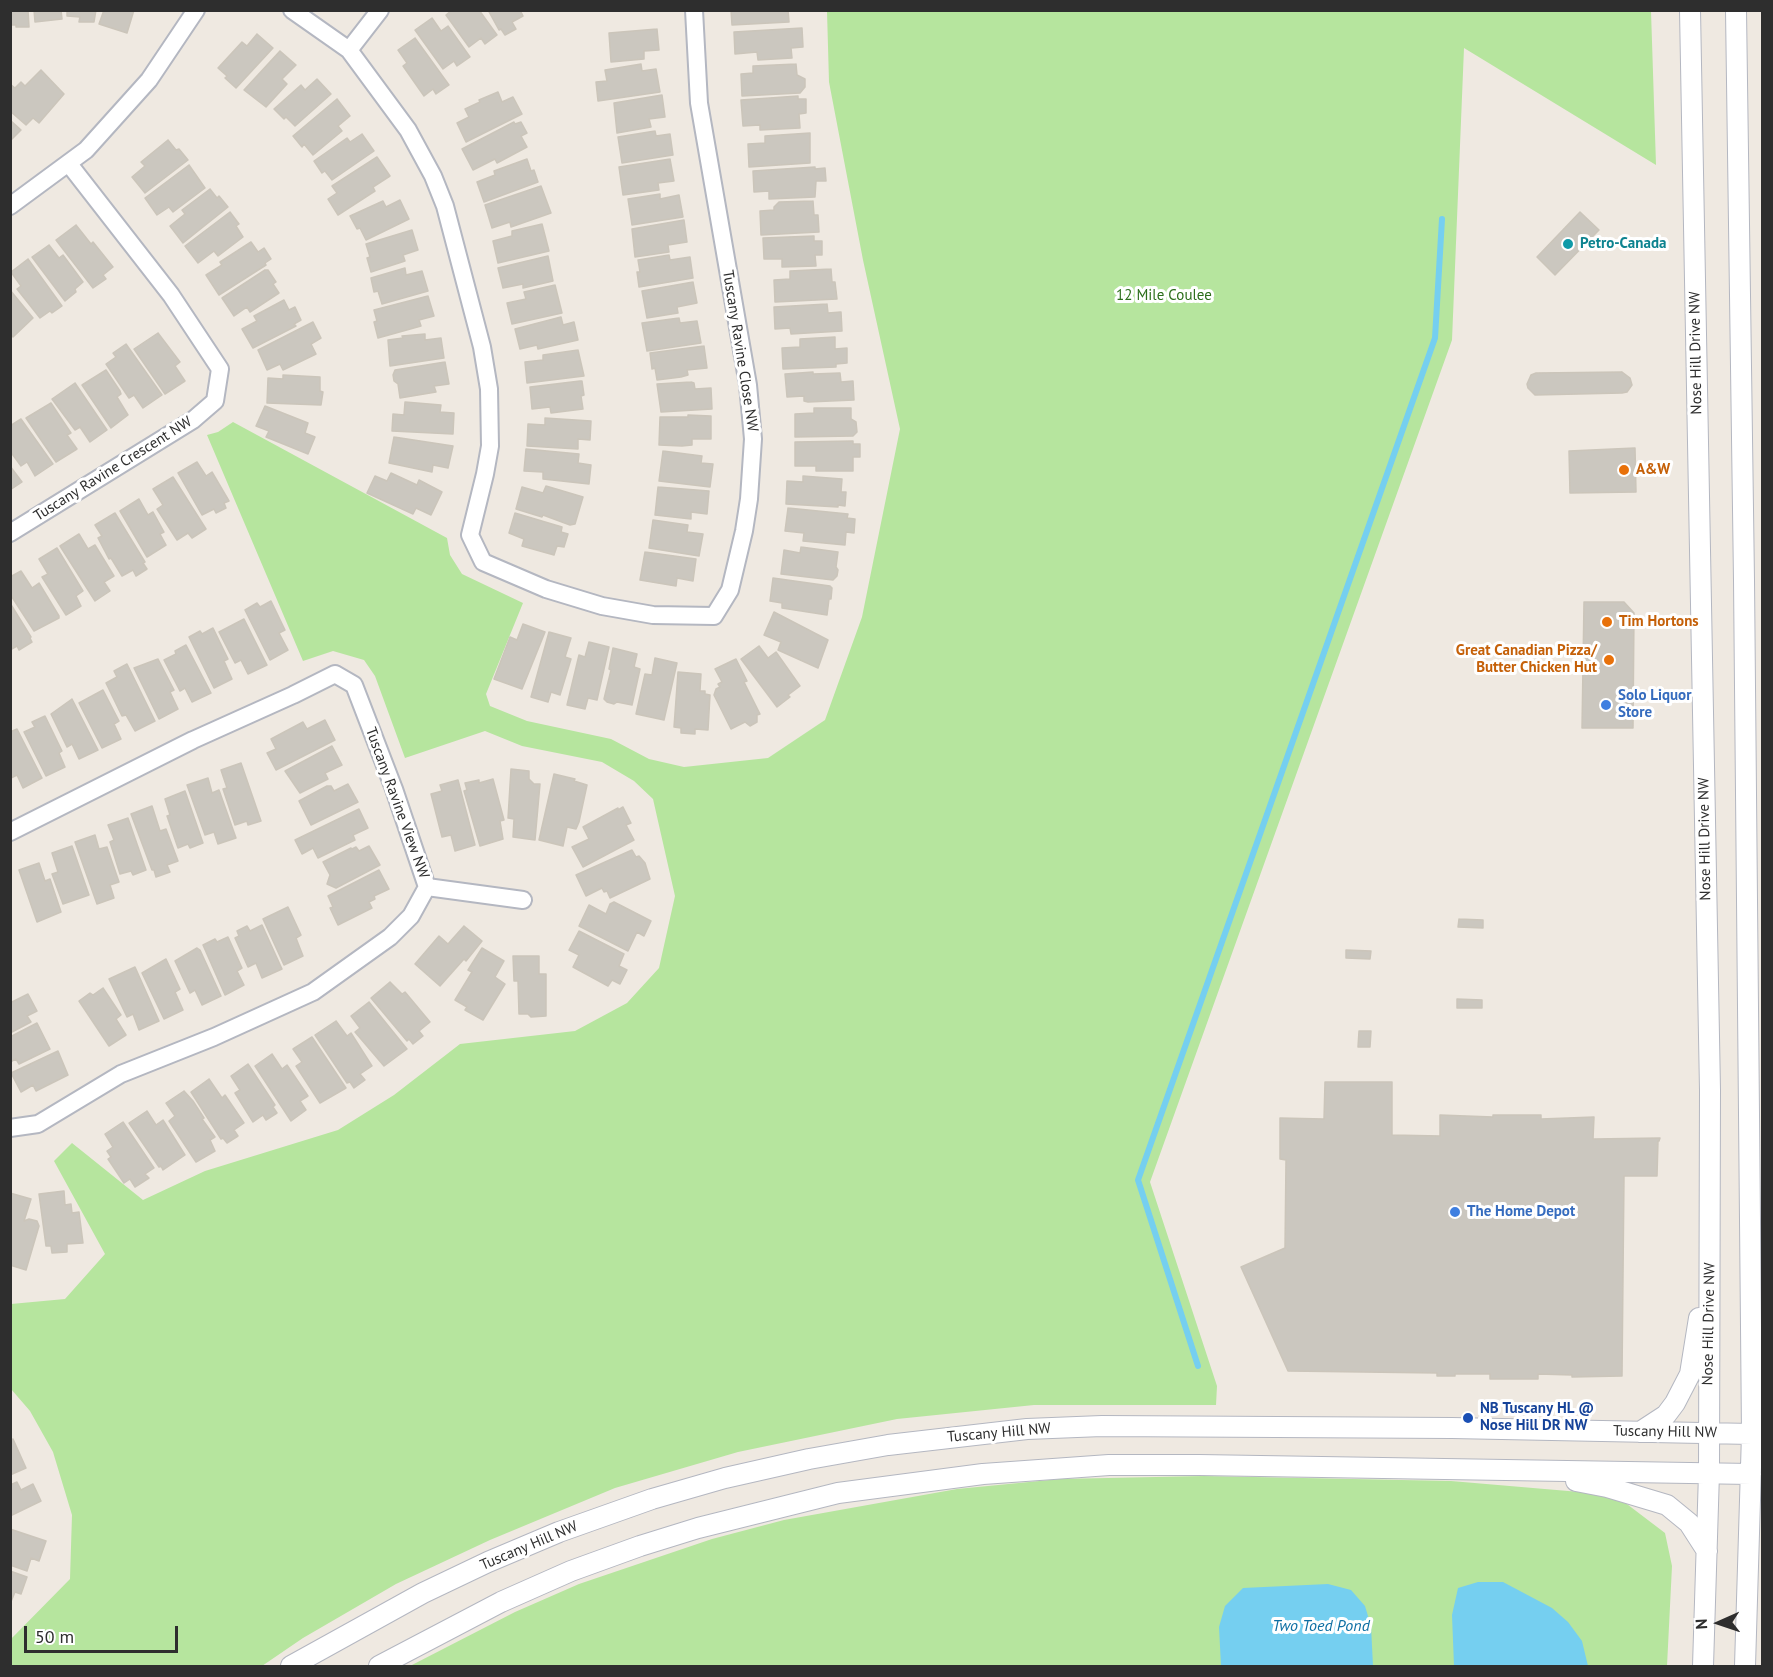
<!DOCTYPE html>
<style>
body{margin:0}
#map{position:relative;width:1773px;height:1677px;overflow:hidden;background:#efe9e1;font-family:"PT Sans",sans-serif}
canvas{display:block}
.frame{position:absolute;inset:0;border:12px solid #2e2e2e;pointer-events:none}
.north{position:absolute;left:1689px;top:1593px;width:60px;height:60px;-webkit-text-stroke:4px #fff;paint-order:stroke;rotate:267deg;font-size:16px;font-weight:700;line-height:24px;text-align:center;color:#2e2e2e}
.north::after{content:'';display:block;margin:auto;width:21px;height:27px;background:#2e2e2e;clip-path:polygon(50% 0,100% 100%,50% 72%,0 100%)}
.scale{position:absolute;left:24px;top:1626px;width:154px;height:27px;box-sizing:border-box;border:3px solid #2e2e2e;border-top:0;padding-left:8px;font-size:18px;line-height:21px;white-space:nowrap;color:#2e2e2e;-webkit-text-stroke:4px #fff;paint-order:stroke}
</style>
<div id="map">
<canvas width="1773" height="1677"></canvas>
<div class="frame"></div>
<div class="north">N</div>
<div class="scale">50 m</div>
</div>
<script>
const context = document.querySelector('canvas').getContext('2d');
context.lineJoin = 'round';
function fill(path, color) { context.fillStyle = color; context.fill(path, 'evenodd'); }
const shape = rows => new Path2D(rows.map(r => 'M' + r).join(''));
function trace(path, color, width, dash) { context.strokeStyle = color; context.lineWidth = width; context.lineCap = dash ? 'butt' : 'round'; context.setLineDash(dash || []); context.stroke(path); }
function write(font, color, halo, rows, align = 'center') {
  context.font = font + ' "PT Sans",sans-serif'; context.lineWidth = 6; context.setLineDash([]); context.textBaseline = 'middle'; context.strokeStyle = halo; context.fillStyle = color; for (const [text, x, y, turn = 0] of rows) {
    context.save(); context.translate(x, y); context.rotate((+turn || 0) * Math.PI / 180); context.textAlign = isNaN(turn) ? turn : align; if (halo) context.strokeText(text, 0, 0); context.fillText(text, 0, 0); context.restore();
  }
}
fill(shape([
 [827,11,1651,11,1656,165,1464,48,1452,340,1150,1182,1217,1386,1216,1405,1034,1405,897,1419,738,1452,615,1488,490,1540,396,1584,303,1638,262,1666,11,1666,11,1639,70,1579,72,1515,53,1452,30,1411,11,1389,11,1304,65,1299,105,1254,54,1161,72,1143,143,1200,205,1171,338,1130,394,1095,460,1044,575,1031,627,1003,659,968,675,896,653,799,634,781,602,762,522,746,485,731,405,758,375,676,364,660,333,651,303,661,207,435,218,432,233,422,447,538,450,555,462,574,523,603,486,694,490,706,527,721,611,739,649,759,684,767,768,758,825,720,862,617,900,429,863,260,829,82],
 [1204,1476,1451,1481,1615,1495,1665,1533,1672,1566,1667,1666,410,1666,515,1612,579,1584,712,1539,784,1520,957,1489,1060,1479]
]), '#b6e59e');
fill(shape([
 [1478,1582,1503,1582,1552,1608,1568,1622,1582,1641,1588,1666,1454,1666,1452,1615,1458,1588],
 [1328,1584,1351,1590,1365,1606,1371,1626,1373,1666,1221,1666,1219,1627,1225,1606,1243,1588]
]), '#75cff0');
trace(shape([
 [1198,1366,1138,1180,1435,338,1442,219]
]), '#75cff0', 6);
const building = shape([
 [10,10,28,10,29,27,16,27,16,25,10,25,10,10],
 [34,10,61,10,62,19,35,22,34,10],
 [67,10,96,10,94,22,79,22,80,17,67,16,67,10],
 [104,10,134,10,127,33,99,24,104,10],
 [479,10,497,35,485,44,481,38,469,47,446,15,452,10,479,10],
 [488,10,520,10,523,16,512,22,516,29,505,35,501,29,499,30,488,10],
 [731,10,788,10,789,22,732,25,731,10],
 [432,18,441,31,448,26,470,57,457,66,454,61,443,69,415,30,432,18],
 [802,28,803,47,791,48,792,58,758,60,757,52,735,54,734,32,802,28],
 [657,29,659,50,644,51,644,59,611,62,609,33,657,29],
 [257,34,273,48,236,88,225,78,227,76,218,68,242,42,247,46,257,34],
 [415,38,449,85,436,94,433,89,424,96,403,66,407,63,398,50,415,38],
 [280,51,296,65,282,79,287,84,266,107,244,90,280,51],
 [641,64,642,71,656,69,660,92,598,101,596,82,607,81,605,70,641,64],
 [796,64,797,75,805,79,805,87,800,93,742,96,741,74,753,73,753,66,796,64],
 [41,70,64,94,39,123,33,118,26,125,10,111,10,84,15,88,21,82,25,86,41,70],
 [317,79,331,94,295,126,286,117,284,119,274,109,301,85,305,90,317,79],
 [498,92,502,102,513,97,522,114,466,142,457,123,469,117,465,109,480,102,479,100,498,92],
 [662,95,665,117,649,119,651,127,617,133,614,103,662,95],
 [798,96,798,99,806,99,806,113,799,114,800,128,760,130,760,125,743,126,741,100,798,96],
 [337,99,350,116,338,126,342,131,313,155,304,144,302,147,293,136,337,99],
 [10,120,21,130,10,141,10,120],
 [514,122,515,124,521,122,527,133,521,136,527,147,497,163,495,159,473,170,462,149,514,122],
 [655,131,656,136,670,134,673,155,622,163,618,137,655,131],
 [810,133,810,163,749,167,748,144,765,143,765,136,810,133],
 [362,134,374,151,332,180,325,171,322,173,314,161,347,138,350,142,362,134],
 [168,140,176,150,179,149,188,160,145,193,132,177,145,166,141,162,168,140],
 [377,157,390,176,373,187,375,191,338,215,328,199,337,193,332,186,377,157],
 [527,159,531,171,534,170,538,182,484,202,477,182,495,175,494,171,527,159],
 [670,159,674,181,658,183,659,190,623,195,619,167,670,159],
 [189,165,205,188,173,212,169,207,157,215,145,198,189,165],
 [815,167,815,169,825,168,826,181,816,181,815,197,769,199,769,191,754,192,753,171,815,167],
 [541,186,551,213,511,227,510,222,492,228,485,205,541,186],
 [210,189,217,198,219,196,228,207,183,243,170,226,185,214,182,210,210,189],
 [660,194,660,199,679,195,683,217,632,225,628,199,660,194],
 [400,200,409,219,366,240,360,228,357,229,350,216,383,201,386,207,400,200],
 [813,201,814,215,818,215,819,232,761,235,760,211,774,210,774,207,779,202,813,201],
 [230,212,239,224,236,226,243,237,218,256,214,251,198,263,185,246,230,212],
 [1580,212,1599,230,1555,275,1537,257,1580,212],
 [684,220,687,242,668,245,669,252,635,257,632,229,684,220],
 [542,224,549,251,498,263,493,241,512,236,512,231,542,224],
 [76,225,91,244,93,242,113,267,103,275,106,279,93,288,56,240,76,225],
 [412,230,418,250,403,255,405,261,371,272,367,258,370,257,366,244,412,230],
 [814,236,814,241,822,241,822,255,815,255,816,266,782,267,782,259,764,259,763,238,814,236],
 [251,242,258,252,264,248,271,259,265,263,266,265,219,295,206,275,222,265,220,262,251,242],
 [49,245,59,258,63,255,83,282,75,289,76,292,65,301,32,257,49,245],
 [669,255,670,260,690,257,693,278,639,287,637,272,640,272,638,260,669,255],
 [548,256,553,281,523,288,523,284,503,288,498,268,548,256],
 [28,259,62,306,52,313,50,311,40,318,17,289,21,286,11,272,28,259],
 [405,268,406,275,422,271,428,291,382,304,378,291,374,292,371,278,405,268],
 [831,269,832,282,835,282,837,299,775,302,774,280,790,279,790,271,831,269],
 [265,270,268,270,276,282,273,284,279,293,250,312,247,307,234,316,222,298,265,270],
 [693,282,697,303,677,307,678,313,647,318,642,291,693,282],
 [555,285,562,313,512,324,507,303,526,299,524,292,555,285],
 [10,290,33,318,13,337,10,334,10,290],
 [428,296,434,316,419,320,421,326,378,338,374,322,377,321,374,310,428,296],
 [284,300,289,310,295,307,301,320,294,324,296,326,253,348,242,329,257,321,254,316,284,300],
 [827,304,828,313,841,312,842,331,791,334,790,328,775,329,774,307,827,304],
 [561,317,563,325,574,322,578,340,538,349,537,345,520,349,515,329,561,317],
 [679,318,680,323,697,321,701,343,647,351,642,323,679,318],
 [313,322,321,338,311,344,316,354,283,370,280,364,267,370,258,350,313,322],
 [158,333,180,362,175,366,185,381,165,394,134,349,158,333],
 [425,334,425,340,441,338,444,358,390,366,388,340,403,338,402,336,425,334],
 [835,337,835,349,847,348,847,363,836,364,836,367,783,369,782,348,800,347,800,339,835,337],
 [126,344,162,395,143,408,134,395,129,398,106,364,116,357,113,353,126,344],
 [704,346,707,368,687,370,688,375,681,377,657,380,655,368,652,369,650,353,704,346],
 [578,350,584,376,527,383,525,362,543,360,543,355,578,350],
 [445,362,449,384,434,386,436,392,400,398,398,384,394,381,393,375,395,370,445,362],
 [106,370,120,391,121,394,117,397,128,415,111,428,82,385,106,370],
 [813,372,813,374,840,373,841,382,853,381,854,400,808,402,804,401,804,396,787,397,785,374,813,372],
 [1622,372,1630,378,1632,385,1627,392,1622,393,1535,395,1528,388,1527,384,1531,375,1536,373,1622,372],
 [283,375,320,377,320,391,323,392,321,405,267,403,268,378,283,379,283,375],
 [580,381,582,381,584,395,581,396,583,409,551,413,550,407,532,409,530,387,580,381],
 [691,382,694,383,695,389,711,388,712,409,661,412,657,384,691,382],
 [75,383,107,430,90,442,80,427,75,430,52,399,75,383],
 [405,402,441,405,440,412,454,413,453,434,392,431,393,414,404,415,405,402],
 [51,403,71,433,67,435,77,449,56,462,26,418,51,403],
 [265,406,308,423,305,433,315,437,308,454,266,437,269,431,256,426,265,406],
 [814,408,851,408,851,419,856,422,857,432,853,436,795,437,795,414,814,413,814,408],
 [688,415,711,416,711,439,692,439,692,445,682,446,659,445,660,417,688,417,688,415],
 [545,418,591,421,590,440,578,439,578,449,527,446,528,424,545,425,545,418],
 [21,419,53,464,35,476,27,462,21,466,10,451,10,426,21,419],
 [394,437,453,446,448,468,433,465,432,472,389,463,394,437],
 [853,441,853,444,860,444,860,457,853,457,853,471,816,471,816,466,795,466,795,442,853,441],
 [1635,448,1636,492,1570,493,1569,451,1635,448],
 [526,449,579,454,578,463,591,465,589,484,543,479,543,472,524,471,526,449],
 [663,451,702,456,701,463,713,464,710,487,659,481,663,451],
 [197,462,206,476,212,472,229,501,224,503,226,508,216,513,214,509,202,515,178,473,197,462],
 [10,466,22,482,10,490,10,466],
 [391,473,417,485,419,480,442,492,431,515,416,508,413,514,367,493,375,476,387,481,391,473],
 [803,476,842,479,841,492,846,492,845,506,838,505,838,507,786,504,787,481,803,482,803,476],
 [173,477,206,529,192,538,188,533,177,540,157,509,163,505,153,489,173,477],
 [546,486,583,497,575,524,570,525,543,515,542,517,516,509,522,487,543,493,546,486],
 [658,487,709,491,707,514,691,512,691,519,655,515,658,487],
 [139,499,148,515,153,512,164,532,160,534,166,545,147,557,120,511,139,499],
 [788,508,848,514,847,518,855,519,854,533,846,532,845,545,803,541,804,533,785,531,788,508],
 [115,513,145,562,143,563,147,569,136,576,133,570,122,576,111,558,109,559,98,538,102,536,95,525,115,513],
 [515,513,562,527,561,532,568,534,564,547,557,546,554,555,522,546,524,539,509,533,515,513],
 [653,520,688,525,687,532,703,534,699,556,649,548,653,520],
 [79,534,88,549,95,545,114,576,104,582,110,591,95,601,60,546,79,534],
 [801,547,838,552,836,567,838,570,837,576,833,580,781,574,784,550,800,553,801,547],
 [57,548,83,591,76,596,81,606,66,615,42,577,48,574,39,559,57,548],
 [645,552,696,559,693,581,677,578,676,586,640,580,645,552],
 [21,571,32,588,39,583,59,616,59,618,34,631,10,594,10,577,21,571],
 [773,578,830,586,832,588,831,599,829,599,827,615,782,608,782,603,770,601,773,578],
 [271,601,285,630,279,633,288,650,270,660,245,610,257,603,260,607,271,601],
 [1584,602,1624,602,1634,613,1633,728,1582,728,1584,602],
 [10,603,31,637,30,638,32,642,19,650,17,646,10,650,10,603],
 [774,612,828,640,818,668,778,650,781,642,764,635,774,612],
 [244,619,267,665,248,674,241,660,235,663,219,632,244,619],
 [523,624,545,632,522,689,494,679,510,637,517,640,523,624],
 [213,628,228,659,224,661,232,679,214,688,189,637,200,631,202,634,213,628],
 [549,632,571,638,565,657,571,659,560,695,551,692,548,702,531,697,549,632],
 [589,642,609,647,597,700,588,698,585,709,567,705,579,655,585,657,589,642],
 [186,645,211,693,192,702,185,688,180,691,164,660,176,654,175,651,186,645],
 [759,646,768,658,776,652,800,686,788,695,790,697,777,707,741,659,759,646],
 [613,648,637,654,634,667,640,669,632,705,617,702,614,704,607,702,604,699,611,670,609,669,613,648],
 [655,658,677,663,664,720,636,714,645,674,652,675,655,658],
 [158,659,174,690,170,692,178,709,159,719,134,668,158,659],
 [736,659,747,681,744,682,760,714,757,715,757,722,750,726,745,722,731,729,714,695,716,689,720,687,718,684,722,682,715,669,736,659],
 [127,664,155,721,135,731,126,715,122,716,121,714,106,683,117,677,114,671,127,664],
 [678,672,701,674,700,691,705,691,705,694,710,695,708,730,695,729,695,734,681,733,681,728,674,727,678,672],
 [103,690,119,721,114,724,121,739,102,748,79,703,103,690],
 [72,699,98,750,79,759,72,744,67,747,51,714,72,699],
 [45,716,62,751,59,753,65,767,46,776,24,732,35,727,32,722,45,716],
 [325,720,335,740,276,770,267,753,276,749,271,739,303,722,307,729,325,720],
 [17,729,42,778,23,788,17,775,11,778,10,777,10,732,17,729],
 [332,746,342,765,325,773,328,779,300,793,285,771,332,746],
 [241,763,261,821,248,825,247,821,235,825,223,789,227,788,221,770,241,763],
 [511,769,529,771,529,779,534,784,540,784,535,840,513,837,514,819,508,818,511,769],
 [554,774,575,779,574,781,587,785,579,822,576,829,567,827,563,846,539,840,554,774],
 [208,778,212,793,219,790,236,838,218,844,214,832,205,835,187,785,208,778],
 [493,779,504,820,500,821,503,839,480,846,464,791,467,790,465,783,479,780,479,783,493,779],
 [458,780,475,845,455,851,451,835,442,837,431,794,442,791,440,785,458,780],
 [348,784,358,802,311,825,299,801,327,786,331,786,334,791,348,784],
 [185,791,203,843,190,848,188,844,178,848,167,816,170,815,165,799,185,791],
 [152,806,160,831,166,829,178,861,167,865,170,872,156,877,154,870,152,870,131,814,152,806],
 [623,807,631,823,626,825,634,840,583,867,572,847,589,839,583,827,618,808,618,810,623,807],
 [359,809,368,828,353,835,355,840,318,858,313,848,302,854,295,840,359,809],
 [128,818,146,870,133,875,131,871,120,874,110,842,114,840,108,825,128,818],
 [95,835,99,849,107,847,119,882,110,885,114,898,97,904,75,842,95,835],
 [72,846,89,895,63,904,52,874,58,872,52,853,72,846],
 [369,846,380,865,336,888,327,884,330,875,323,862,351,848,352,849,356,847,359,851,369,846],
 [632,850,636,857,639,856,645,863,650,879,610,898,607,891,604,892,602,888,586,896,576,875,632,850],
 [39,863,45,881,50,879,61,912,37,922,19,870,39,863],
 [379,870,389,889,374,896,375,899,369,902,372,908,338,925,330,908,333,907,328,896,379,870],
 [614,902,651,921,644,936,637,932,628,951,579,926,589,905,606,914,610,904,614,902],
 [288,907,301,935,296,938,303,956,284,965,263,919,288,907],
 [1459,919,1483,920,1483,928,1458,927,1459,919],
 [262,925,282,969,262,978,256,963,248,967,235,938,239,936,237,931,247,926,250,931,262,925],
 [464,926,482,941,466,961,464,959,440,986,415,964,439,936,448,944,464,926],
 [579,931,624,954,619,966,627,970,620,984,612,980,608,986,573,967,579,955,569,950,579,931],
 [228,937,242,968,237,971,244,985,225,995,203,945,215,939,217,942,228,937],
 [197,948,200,950,221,996,202,1005,195,990,190,993,175,961,197,948],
 [482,948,504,961,495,977,505,984,483,1020,465,1010,467,1007,455,1000,472,972,468,970,482,948],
 [1346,950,1371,951,1370,959,1346,958,1346,950],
 [513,956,539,956,539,974,546,974,546,1016,531,1017,528,1014,519,1014,518,981,514,981,513,956],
 [166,959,180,989,175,992,183,1010,164,1019,142,973,166,959],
 [135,967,159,1021,139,1030,133,1014,127,1017,109,979,135,967],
 [390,982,402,994,405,992,430,1022,419,1031,423,1036,413,1044,409,1039,407,1041,371,998,390,982],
 [103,988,121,1015,116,1019,126,1035,109,1046,79,1001,90,993,93,995,103,988],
 [28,994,37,1011,27,1016,31,1022,10,1033,10,1003,28,994],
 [1457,999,1482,1000,1482,1008,1457,1008,1457,999],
 [369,1002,407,1049,384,1066,355,1032,360,1028,351,1016,369,1002],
 [336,1021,347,1036,351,1033,372,1066,360,1074,365,1080,354,1088,350,1082,347,1083,315,1035,336,1021],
 [37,1023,50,1049,19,1064,16,1059,10,1062,10,1037,37,1023],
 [1359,1031,1371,1031,1370,1047,1358,1047,1359,1031],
 [312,1037,346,1088,320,1103,296,1066,302,1062,293,1049,312,1037],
 [58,1051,68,1075,36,1091,33,1085,21,1092,11,1073,58,1051],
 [272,1054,282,1069,287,1065,308,1096,300,1101,306,1110,291,1121,255,1066,272,1054],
 [248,1064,275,1105,273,1107,277,1113,266,1120,263,1115,253,1122,235,1093,240,1090,231,1076,248,1064],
 [209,1079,222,1098,225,1095,244,1123,234,1130,238,1136,227,1143,223,1138,221,1139,191,1092,209,1079],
 [1325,1082,1392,1082,1392,1135,1440,1136,1440,1115,1493,1117,1493,1115,1541,1115,1541,1119,1594,1117,1593,1139,1660,1138,1659,1141,1658,1141,1657,1176,1624,1176,1622,1376,1572,1377,1572,1375,1538,1374,1538,1379,1490,1379,1490,1374,1455,1374,1455,1376,1437,1376,1437,1373,1288,1371,1241,1267,1285,1248,1286,1160,1280,1159,1280,1118,1324,1119,1325,1082],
 [184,1091,193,1101,204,1118,202,1119,215,1137,210,1140,215,1151,196,1162,169,1121,175,1116,166,1103,184,1091],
 [147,1111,156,1125,163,1120,185,1155,163,1170,161,1166,159,1167,129,1123,147,1111],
 [123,1122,154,1168,145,1174,149,1178,135,1187,130,1179,124,1183,108,1159,111,1157,107,1151,113,1147,105,1134,123,1122],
 [64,1191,65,1205,71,1204,72,1213,79,1212,83,1243,67,1244,67,1252,52,1253,51,1246,46,1246,39,1194,64,1191],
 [10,1193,31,1199,24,1221,29,1219,37,1221,39,1226,26,1270,10,1265,10,1193],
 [13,1439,26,1468,10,1475,10,1440,13,1439],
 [17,1482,21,1490,33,1484,41,1501,10,1516,10,1485,17,1482],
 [10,1529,46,1541,39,1561,31,1558,27,1571,10,1565,10,1529],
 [10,1571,27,1577,21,1594,15,1592,10,1604,10,1571]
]);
fill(building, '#cbc7bf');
trace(building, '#cbc5ba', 1.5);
const minor = shape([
 [292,10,349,50,408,130,433,176,445,206,482,347,489,389,490,446,485,474,470,535,483,562,546,589,602,606,653,615,714,616,730,590,744,531,749,499,753,439,748,385,699,103,694,10],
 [349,50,380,10],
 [10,206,86,150,149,80,196,10],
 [10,533,193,420,215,401,220,369,171,295,69,164],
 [10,832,193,740,293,695,335,674,354,685,394,789,427,887,411,916,390,937,313,992,214,1037,121,1074,38,1124,10,1128],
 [427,887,523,900]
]);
const tertiary = shape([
 [1690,10,1710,1090,1709,1473,1703,1666],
 [1736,10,1744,580,1752,1434,1745,1666],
 [1640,1432,1666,1415,1675,1403,1690,1374,1699,1318],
 [1576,1481,1607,1487,1667,1505,1689,1523,1707,1551],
 [291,1666,423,1593,488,1562,559,1532,652,1499,725,1478,809,1459,888,1445,1027,1429,1102,1426,1452,1428,1752,1434],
 [379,1666,501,1602,571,1571,640,1546,698,1528,838,1493,983,1474,1109,1465,1199,1465,1751,1474]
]);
trace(minor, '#b4b7c1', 20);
trace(tertiary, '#b4b7c1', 22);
trace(minor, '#fff', 16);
trace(tertiary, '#fff', 20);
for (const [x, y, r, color] of [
 [1568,244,6,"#0f9aa8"],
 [1624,470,6,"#e8710a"],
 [1607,622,6,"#e8710a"],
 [1609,660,6,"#e8710a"],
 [1606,705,6,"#3f7fe0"],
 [1455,1212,6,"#3f7fe0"],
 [1468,1418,6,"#1a4fb4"]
]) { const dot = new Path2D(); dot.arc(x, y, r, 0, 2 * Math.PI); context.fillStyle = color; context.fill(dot); trace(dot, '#fff', 2); }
write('bold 15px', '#0d838f', '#fff', [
 ["Petro-Canada",1580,244]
], 'left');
write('15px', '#2c6e1b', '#fff', [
 ["12 Mile Coulee",1164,296]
]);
write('15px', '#2e2e2e', '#fff', [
 ["Tuscany Ravine Close NW",740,351,81],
 ["Nose Hill Drive NW",1696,353,-91],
 ["Tuscany Ravine Crescent NW",113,469,-32],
 ["Tuscany Ravine View NW",397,803,70],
 ["Nose Hill Drive NW",1705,839,-91],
 ["Nose Hill Drive NW",1709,1324,-89],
 ["Tuscany Hill NW",1665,1432,1],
 ["Tuscany Hill NW",999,1433,-5],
 ["Tuscany Hill NW",529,1546,-23]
]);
write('bold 15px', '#c56008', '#fff', [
 ["A&W",1636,470],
 ["Tim Hortons",1619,622],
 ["Great Canadian Pizza/",1597,651,"right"],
 ["Butter Chicken Hut",1597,668,"right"]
], 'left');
write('bold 15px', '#366cbe', '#fff', [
 ["Solo Liquor",1618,696],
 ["Store",1618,713],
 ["The Home Depot",1467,1212]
], 'left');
write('bold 15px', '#164399', '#fff', [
 ["NB Tuscany HL @",1480,1409],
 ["Nose Hill DR NW",1480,1426]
], 'left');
write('italic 16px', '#0d6fa3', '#fff', [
 ["Two Toed Pond",1321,1626]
]);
</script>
